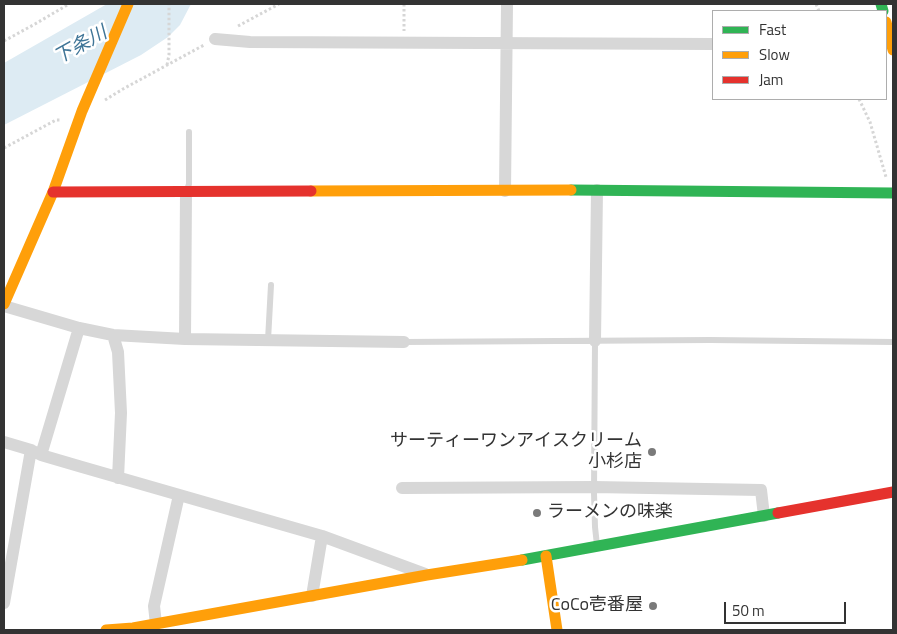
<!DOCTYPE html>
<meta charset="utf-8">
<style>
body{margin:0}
#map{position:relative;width:897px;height:634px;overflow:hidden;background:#fff;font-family:"Titillium Web",sans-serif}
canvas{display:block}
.frame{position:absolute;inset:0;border:5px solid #333;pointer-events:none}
.legend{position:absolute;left:712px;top:10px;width:175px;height:90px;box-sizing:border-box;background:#fff;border:1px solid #adadad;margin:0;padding:6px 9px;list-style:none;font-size:15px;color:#333}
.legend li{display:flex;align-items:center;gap:10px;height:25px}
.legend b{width:25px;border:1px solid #adadad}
.scale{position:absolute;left:724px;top:602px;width:122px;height:22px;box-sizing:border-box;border:2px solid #333;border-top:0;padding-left:6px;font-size:15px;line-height:18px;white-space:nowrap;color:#333;-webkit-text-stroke:4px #fff;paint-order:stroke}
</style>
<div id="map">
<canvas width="897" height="634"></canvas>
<div class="frame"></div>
<ul class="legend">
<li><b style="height:6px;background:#30b455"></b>Fast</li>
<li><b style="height:6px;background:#ff9f0a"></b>Slow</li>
<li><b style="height:6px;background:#e5322d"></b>Jam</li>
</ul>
<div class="scale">50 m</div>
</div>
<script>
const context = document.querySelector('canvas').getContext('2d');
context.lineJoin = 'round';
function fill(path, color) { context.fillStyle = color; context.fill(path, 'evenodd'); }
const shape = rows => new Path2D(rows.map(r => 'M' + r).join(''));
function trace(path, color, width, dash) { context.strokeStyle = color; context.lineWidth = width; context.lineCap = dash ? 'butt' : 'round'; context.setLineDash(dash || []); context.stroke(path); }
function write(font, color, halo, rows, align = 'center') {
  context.font = font + ' "Titillium Web","Noto Sans JP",sans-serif'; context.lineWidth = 5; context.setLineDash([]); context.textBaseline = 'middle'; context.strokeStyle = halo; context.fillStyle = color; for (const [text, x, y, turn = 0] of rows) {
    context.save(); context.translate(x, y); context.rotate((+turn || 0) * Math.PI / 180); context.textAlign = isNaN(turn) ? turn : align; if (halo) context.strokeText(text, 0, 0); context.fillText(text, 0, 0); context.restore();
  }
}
fill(shape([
 [107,4,191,4,180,25,168,37,141,55,4,125,4,63]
]), '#ddebf3');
trace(shape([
 [404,4,404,31],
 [816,4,819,11],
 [238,26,279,4],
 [4,41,35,24,69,4],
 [167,65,169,55,169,4],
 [859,99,870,122,886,177],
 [105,100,123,89,204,45],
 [4,148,56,120,61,120]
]), '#d6d6d6', 3, [2.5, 2.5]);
trace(shape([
 [187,190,189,184,189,132],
 [268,340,271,285],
 [595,341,594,493,595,527,597,545],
 [404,342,710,340,893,342]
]), '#d7d7d7', 6);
trace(shape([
 [215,39,250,42,713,44],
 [505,191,507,4],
 [4,306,79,328,113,335,185,339,404,342],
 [113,335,118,352,121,413,118,478],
 [185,339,186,192],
 [595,341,597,190],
 [4,442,31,450,41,455,82,467,322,536,425,574],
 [41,455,79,328],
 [402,488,594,487,761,490,764,516],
 [312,596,322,536],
 [4,603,31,450],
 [156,624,154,606,179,495]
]), '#d7d7d7', 12);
trace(shape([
 [881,4,883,11],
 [571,190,893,193],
 [522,560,778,513]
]), '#30b455', 11);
trace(shape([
 [886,22,893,50],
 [311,191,571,190],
 [4,304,53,192,82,111,128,4],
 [546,556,557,630],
 [106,630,133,628,427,575,522,560]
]), '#ff9f0a', 11);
trace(shape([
 [53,192,311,191],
 [778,513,893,492]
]), '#e5322d', 11);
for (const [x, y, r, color] of [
 [652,452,5,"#7a7a7a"],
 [537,513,5,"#7a7a7a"],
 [653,606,5,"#7a7a7a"]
]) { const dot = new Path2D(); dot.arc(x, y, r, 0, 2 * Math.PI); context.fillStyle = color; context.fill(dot); trace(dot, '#fff', 2); }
write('18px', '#333', '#fff', [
 ["サーティーワンアイスクリーム",642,442],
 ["小杉店",642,463],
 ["ラーメンの味楽",547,513,"left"],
 ["CoCo壱番屋",643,606]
], 'right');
write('italic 19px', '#3f7597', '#fff', [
 ["下条川",81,46,-29]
]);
</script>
